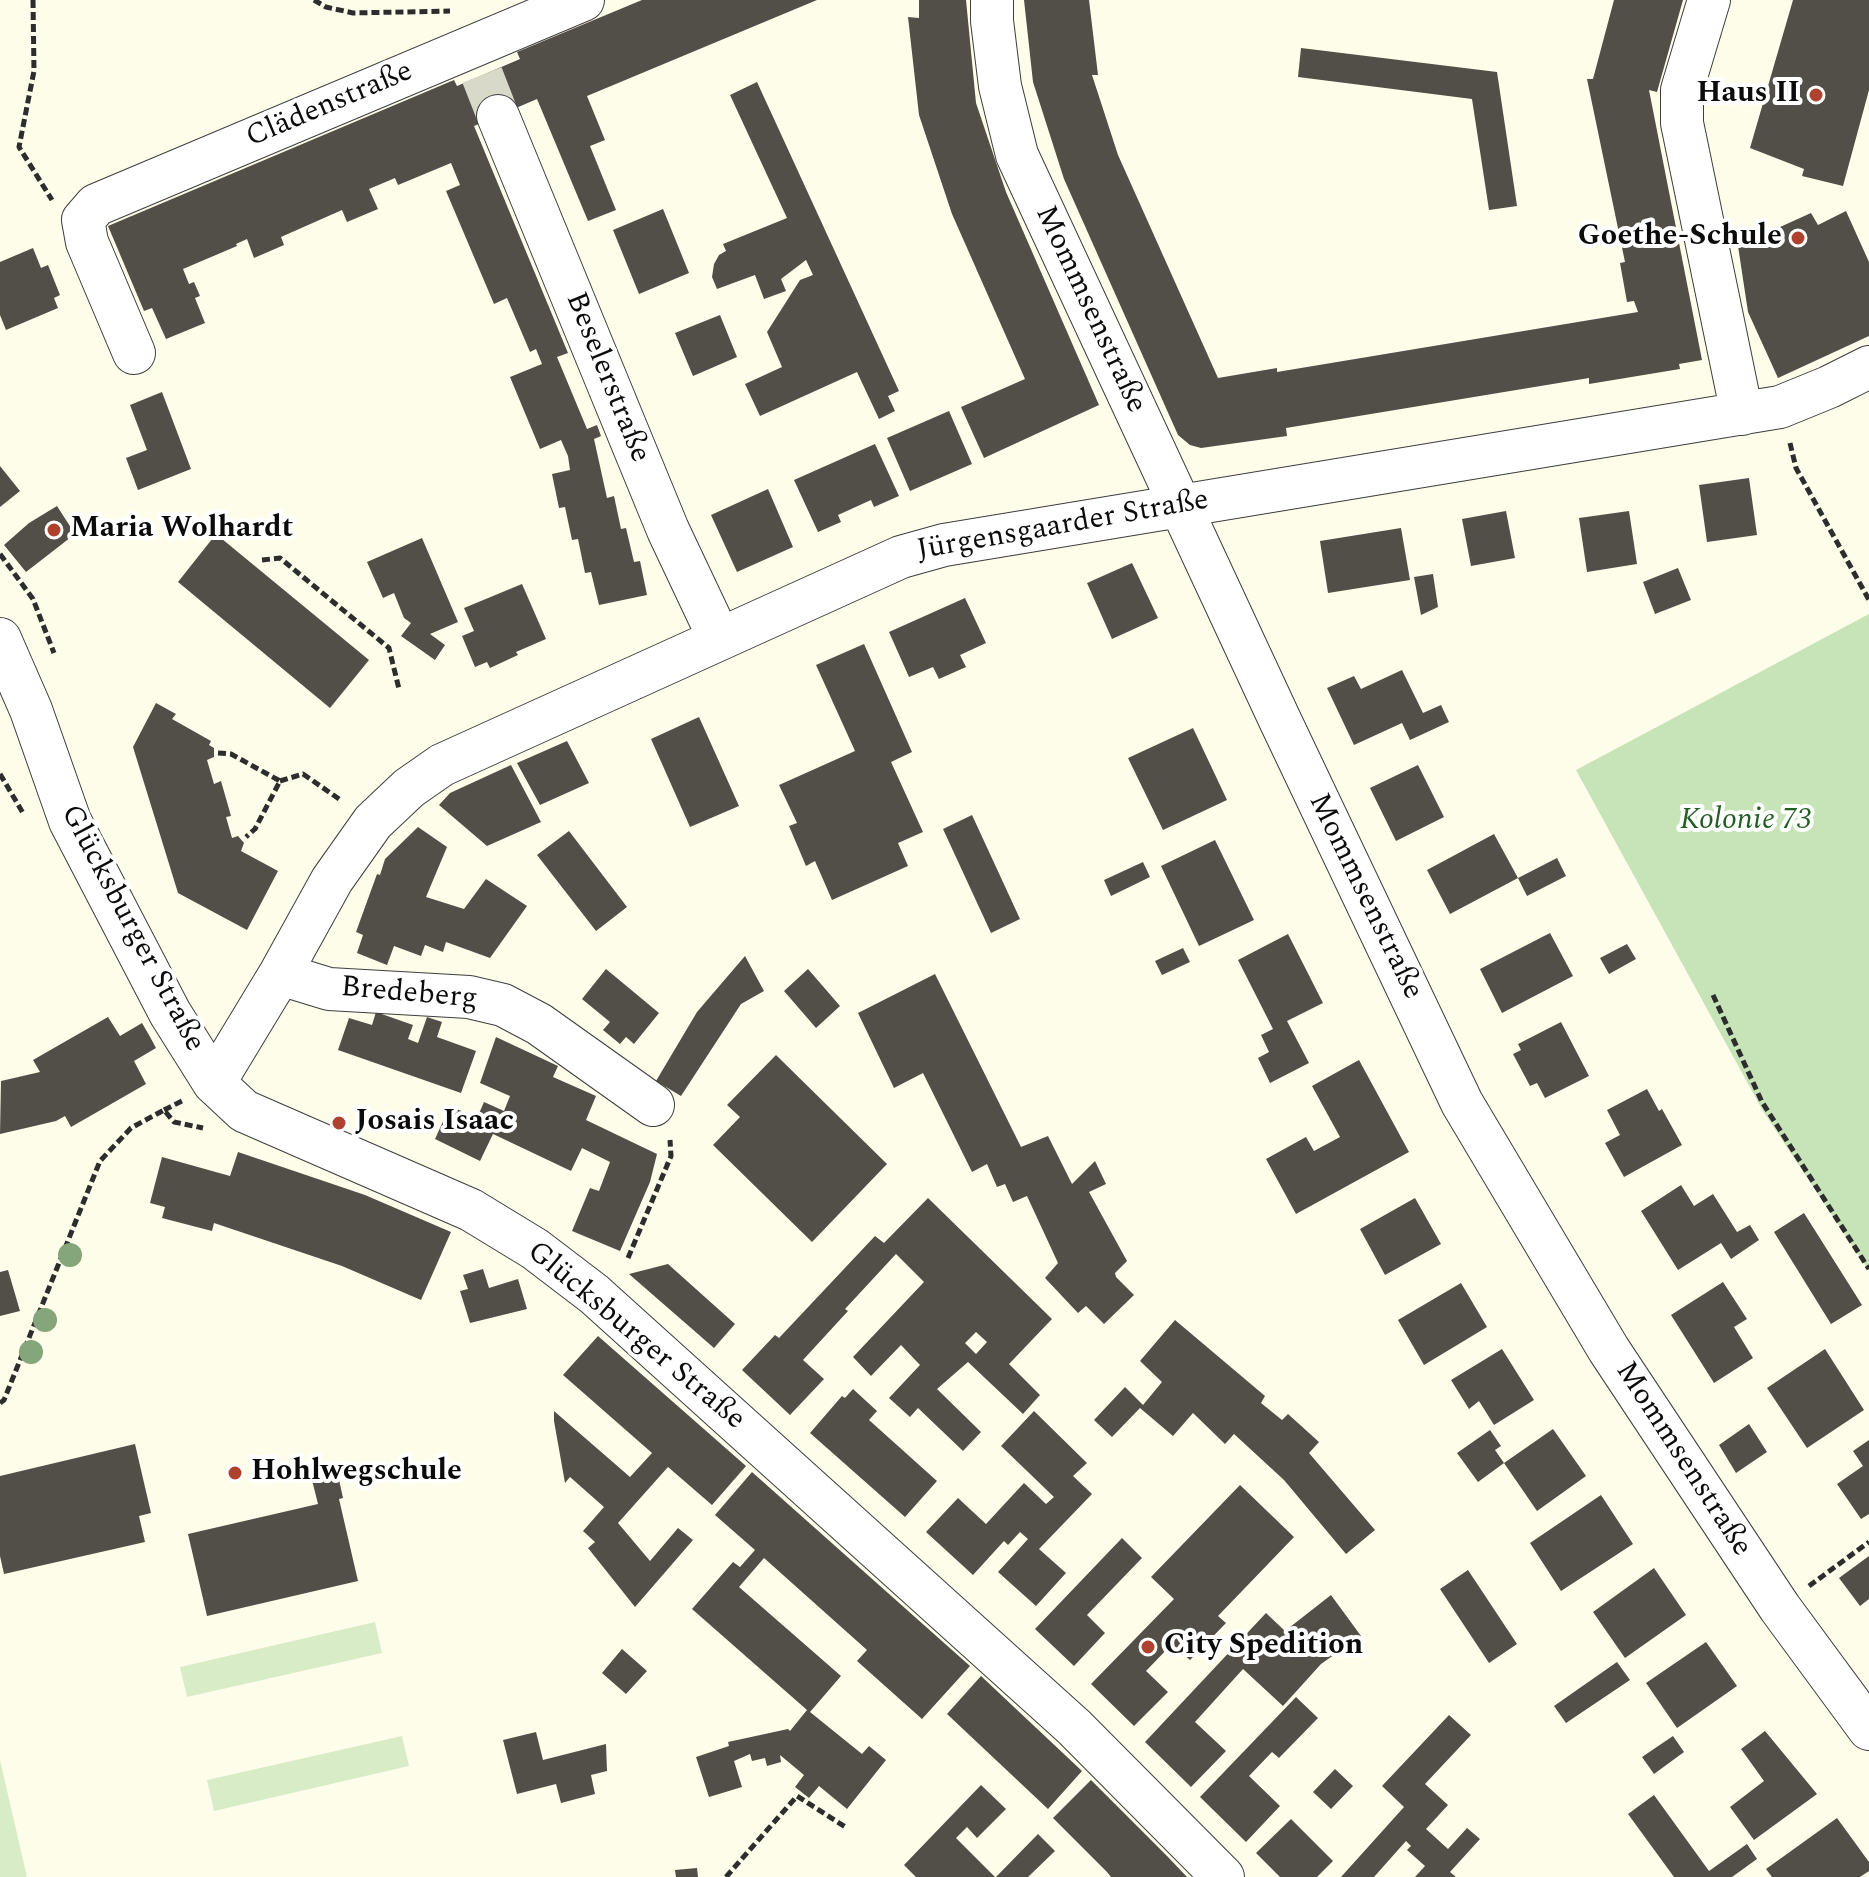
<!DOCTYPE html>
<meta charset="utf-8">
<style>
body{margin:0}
canvas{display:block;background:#fdfdea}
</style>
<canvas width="1869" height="1877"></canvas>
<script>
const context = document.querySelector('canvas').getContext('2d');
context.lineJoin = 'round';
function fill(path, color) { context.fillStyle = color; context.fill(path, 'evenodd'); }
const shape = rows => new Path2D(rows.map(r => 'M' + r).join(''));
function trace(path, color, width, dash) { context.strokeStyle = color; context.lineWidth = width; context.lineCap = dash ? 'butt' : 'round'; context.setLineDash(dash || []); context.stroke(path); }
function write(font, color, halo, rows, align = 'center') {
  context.font = font + ' Spectral,serif'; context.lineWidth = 8; context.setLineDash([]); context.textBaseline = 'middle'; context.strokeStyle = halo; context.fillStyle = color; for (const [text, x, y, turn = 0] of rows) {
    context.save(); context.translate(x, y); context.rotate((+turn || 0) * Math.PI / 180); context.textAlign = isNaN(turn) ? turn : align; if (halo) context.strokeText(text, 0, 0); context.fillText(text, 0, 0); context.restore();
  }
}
fill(shape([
 [1869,614,1869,1271,1763,1111,1576,770]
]), '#c6e4b7');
fill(shape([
 [375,1622,382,1653,187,1697,180,1667],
 [402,1736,409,1766,214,1811,207,1780],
 [0,1760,27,1877,0,1877]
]), '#d9ecc8');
fill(shape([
 [642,0,817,0,587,96,605,140,590,146,616,210,588,221,537,99,474,126,568,353,557,357,587,429,597,425,601,436,594,439,607,498,614,496,621,529,626,528,634,562,640,561,647,595,599,605,591,572,585,573,578,539,572,540,565,507,559,508,552,474,570,470,568,456,561,440,540,449,510,377,542,364,536,349,530,352,507,298,494,304,446,191,460,185,451,163,398,185,395,178,369,189,378,209,347,222,342,210,281,237,284,245,254,258,247,239,236,244,237,246,183,269,189,284,194,282,200,296,195,298,205,323,166,339,152,308,144,311,108,226,454,80,457,86,520,59,517,52],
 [919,0,966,0,976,103,1006,192,1099,405,984,458,961,407,1025,379,952,214,919,115,908,17,919,18],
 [1024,0,1089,0,1098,75,1092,75,1118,155,1218,378,1277,368,1277,372,1638,312,1634,301,1627,302,1620,263,1625,262,1587,79,1593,79,1614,0,1683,0,1657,92,1649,90,1702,360,1679,364,1680,369,1589,384,1589,378,1286,428,1287,436,1201,448,1190,445,1178,435,1064,179,1033,82],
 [1793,0,1869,0,1869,90,1843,186,1802,176,1804,169,1750,148],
 [1301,48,1497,72,1517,206,1489,210,1472,99,1298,77],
 [757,82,899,391,888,396,895,411,879,419,857,372,760,416,745,384,782,367,767,332,800,280,813,275,806,260,781,279,786,291,764,299,755,275,717,289,712,277,714,264,719,255,726,251,723,244,787,218,730,95],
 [663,209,689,273,639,294,613,230],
 [1846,211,1869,262,1869,336,1778,378,1748,312,1738,246,1811,213,1818,225],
 [33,248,41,268,48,265,60,295,54,298,58,308,6,330,0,315,0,262],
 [720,315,737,357,693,376,675,333],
 [162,392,191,469,138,490,126,458,147,450,130,405],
 [949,411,972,464,910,491,887,438],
 [875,444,899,496,874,507,871,500,838,515,841,522,818,532,794,480],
 [0,466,20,491,0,507],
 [1749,478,1757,535,1707,542,1699,485],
 [768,489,793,547,737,572,711,515],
 [57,506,75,534,26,572,4,545,29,523],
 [1506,511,1515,558,1471,566,1462,519],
 [1629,511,1637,564,1587,572,1579,518],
 [1401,528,1410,580,1328,593,1320,541],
 [216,534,369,660,330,708,178,582],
 [422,538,458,622,430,634,445,645,435,660,401,636,411,623,404,618,394,593,383,598,367,562],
 [1132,563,1158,618,1112,639,1087,583],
 [1678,568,1691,600,1655,614,1643,582],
 [1433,574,1438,607,1421,615,1414,577],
 [522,584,546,639,516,652,518,655,490,668,487,662,475,667,462,636,474,631,464,608],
 [965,598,986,643,960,655,966,667,939,679,933,667,909,677,889,632],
 [864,644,912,752,891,762,923,832,898,843,908,866,832,900,815,861,806,866,789,826,797,823,779,785,855,751,816,665],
 [1402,670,1423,713,1441,705,1449,722,1410,740,1402,723,1354,745,1327,688,1354,676,1361,689],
 [156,703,176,714,172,719,211,741,209,745,214,748,214,757,207,760,214,784,221,781,231,816,226,817,232,838,238,836,244,843,241,851,278,871,247,930,178,893,133,747],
 [699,717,739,806,690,827,651,739],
 [1193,728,1227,800,1163,830,1128,758],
 [567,741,589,783,540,805,517,763],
 [511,765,541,822,487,846,439,805,450,793],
 [1418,765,1444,817,1396,841,1370,788],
 [972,815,1020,919,991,933,943,829],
 [418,827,447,847,426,897,464,909,486,879,527,906,490,958,446,942,443,952,425,945,421,956,394,946,387,965,357,953,363,935,356,932,377,874,380,875,385,859],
 [569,831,627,907,596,931,537,855],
 [1494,834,1518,878,1450,914,1427,870],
 [1215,840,1254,920,1199,946,1161,866],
 [1557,858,1566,876,1527,896,1518,878],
 [1143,862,1150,877,1111,896,1104,880],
 [1550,933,1573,976,1502,1013,1480,969],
 [1288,934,1323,1003,1287,1021,1309,1063,1270,1083,1258,1058,1269,1052,1261,1035,1273,1029,1238,960],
 [1627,944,1636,959,1609,974,1600,958],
 [1183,948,1190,962,1162,975,1155,961],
 [745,956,764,991,741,1004,681,1096,656,1081,697,1012],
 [606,969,659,1013,634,1044,626,1037,620,1044,603,1030,610,1022,582,999],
 [808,969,840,1006,816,1028,784,991],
 [935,974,1021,1147,1048,1136,1072,1184,1095,1161,1106,1184,1089,1192,1127,1261,1115,1273,1116,1277,1134,1295,1104,1324,1086,1306,1078,1313,1045,1278,1058,1263,1027,1196,1013,1202,1005,1184,997,1187,987,1164,972,1172,923,1073,894,1088,858,1013],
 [376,1012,413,1025,408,1039,418,1043,427,1017,442,1022,437,1037,476,1051,461,1093,338,1050,349,1018,372,1025],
 [108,1017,120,1036,142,1023,149,1035,156,1048,134,1061,146,1084,71,1127,65,1116,56,1121,0,1134,1,1081,40,1072,33,1060],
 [1561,1022,1589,1076,1545,1098,1537,1083,1530,1086,1513,1054,1521,1050,1518,1044],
 [496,1037,558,1066,553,1077,596,1096,586,1120,657,1154,650,1182,620,1251,572,1231,590,1188,599,1191,610,1162,582,1148,571,1171,493,1134,480,1161,435,1139,450,1106,477,1118,484,1102,504,1111,510,1096,480,1083],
 [776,1055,887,1164,812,1242,713,1145,740,1117,727,1105],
 [1359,1060,1409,1152,1296,1214,1266,1159,1306,1137,1314,1151,1340,1137,1312,1086],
 [1647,1089,1659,1111,1662,1109,1682,1145,1624,1177,1605,1143,1620,1135,1607,1110],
 [238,1152,365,1195,451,1232,421,1300,342,1266,214,1223,212,1231,162,1218,165,1207,150,1203,162,1157,230,1176],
 [1681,1185,1694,1206,1713,1194,1737,1232,1750,1225,1759,1240,1731,1259,1721,1243,1678,1270,1641,1211],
 [928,1198,1052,1319,1009,1364,1040,1395,1023,1414,968,1362,937,1389,981,1432,963,1451,918,1408,910,1417,889,1398,920,1365,901,1345,871,1376,853,1357,924,1282,896,1254,845,1309,848,1311,803,1360,824,1379,790,1415,742,1370,775,1335,779,1338,875,1236,884,1243],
 [976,1332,987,1342,976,1354,965,1343],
 [1415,1198,1441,1244,1385,1275,1360,1229],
 [1804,1213,1862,1305,1831,1324,1774,1232],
 [668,1264,735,1324,714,1348,629,1274],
 [483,1269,489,1288,518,1279,527,1309,470,1323,460,1291,468,1289,463,1275],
 [8,1270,20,1311,0,1316,0,1272],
 [1723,1282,1747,1319,1734,1327,1753,1358,1714,1383,1671,1315],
 [1461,1283,1487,1327,1424,1365,1398,1320],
 [1175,1320,1265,1396,1261,1403,1282,1420,1288,1414,1319,1442,1309,1453,1375,1530,1346,1554,1284,1480,1234,1434,1225,1444,1193,1413,1173,1436,1140,1408,1112,1437,1094,1420,1125,1387,1143,1405,1162,1382,1140,1361],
 [598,1336,746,1466,712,1505,668,1467,618,1523,650,1561,678,1528,693,1540,635,1607,588,1548,595,1542,583,1531,604,1507,570,1477,565,1483,554,1421,554,1411,630,1477,652,1453,563,1375],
 [1502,1349,1534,1400,1494,1425,1479,1401,1469,1409,1451,1380],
 [1825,1349,1864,1410,1807,1448,1767,1388],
 [853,1389,877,1411,869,1420,937,1481,905,1517,810,1433,842,1396,845,1398],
 [1034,1411,1087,1463,1073,1476,1092,1494,1039,1549,1066,1573,1036,1606,998,1572,1028,1539,1020,1532,1008,1545,1004,1541,973,1575,926,1532,958,1498,986,1524,1024,1483,1046,1504,1054,1497,1001,1446],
 [1749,1424,1767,1452,1736,1473,1719,1445],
 [1553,1429,1586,1476,1537,1511,1504,1463,1478,1482,1457,1453,1490,1430,1501,1446,1495,1450,1504,1463],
 [1869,1440,1869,1514,1861,1519,1837,1484,1863,1466,1853,1451],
 [135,1444,151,1513,139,1516,145,1542,4,1574,0,1556,0,1476],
 [336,1466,343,1498,339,1499,358,1581,207,1616,188,1534,318,1504,310,1472],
 [752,1472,970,1666,922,1719,857,1661,867,1650,764,1558,739,1587,841,1676,810,1712,862,1754,869,1746,886,1760,847,1809,819,1786,809,1798,795,1787,804,1775,780,1755,781,1762,767,1766,765,1758,752,1761,750,1754,734,1761,742,1787,709,1797,696,1757,729,1746,728,1742,788,1729,790,1731,807,1710,692,1609,733,1562,740,1567,755,1550,715,1515],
 [1240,1485,1294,1537,1218,1616,1226,1623,1190,1660,1172,1644,1146,1671,1168,1692,1134,1726,1091,1684,1174,1599,1151,1577],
 [1601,1495,1633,1544,1561,1591,1530,1543],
 [1122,1538,1142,1558,1087,1615,1105,1633,1074,1666,1035,1629],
 [1869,1556,1869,1599,1860,1606,1839,1578],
 [1654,1568,1686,1615,1625,1658,1593,1612],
 [1468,1570,1517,1644,1489,1663,1440,1589],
 [1331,1595,1361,1636,1321,1664,1283,1706,1243,1669,1195,1722,1226,1751,1191,1787,1145,1742,1266,1613,1285,1631],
 [1706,1642,1737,1686,1677,1728,1646,1683],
 [622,1649,647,1671,626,1694,602,1673],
 [1617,1662,1630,1680,1566,1723,1554,1706],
 [981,1676,1082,1771,1048,1809,947,1714],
 [1296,1697,1318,1718,1279,1758,1272,1752,1249,1776,1280,1806,1246,1842,1200,1797],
 [1449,1715,1471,1735,1425,1784,1448,1805,1426,1829,1448,1849,1467,1828,1480,1839,1450,1872,1456,1877,1415,1877,1425,1866,1407,1850,1411,1846,1406,1841,1374,1877,1341,1877,1404,1807,1382,1786],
 [1765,1731,1817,1794,1754,1840,1730,1807,1764,1781,1741,1749],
 [536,1732,543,1760,606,1744,607,1771,591,1775,595,1794,561,1803,556,1784,517,1794,503,1740],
 [1673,1736,1684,1752,1654,1774,1642,1757],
 [1335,1769,1353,1786,1331,1809,1313,1792],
 [1091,1780,1168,1857,1187,1877,1111,1877,1107,1872,1053,1818],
 [981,1785,1006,1809,977,1838,967,1827,956,1838,995,1877,916,1877,904,1865],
 [1654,1795,1709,1871,1747,1844,1757,1859,1732,1877,1674,1877,1628,1814],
 [1837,1818,1869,1862,1869,1871,1860,1877,1772,1877,1766,1869],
 [1291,1819,1333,1861,1317,1877,1280,1877,1256,1853],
 [1038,1834,1055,1851,1028,1877,996,1877],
 [697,1868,698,1877,676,1877,675,1870]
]), '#524e48');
trace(shape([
 [482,75,498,116]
]), '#d9d9c9', 42, [42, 21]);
const minor = shape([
 [992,0,992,21,1000,86,1017,155,1279,718,1462,1103,1609,1350,1780,1608,1869,1729],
 [1709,0,1682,90,1682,123,1742,414],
 [498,116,668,530,719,638],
 [134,353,87,242,83,220,96,205,583,0],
 [0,639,31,710,70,821,170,1013,214,1083,244,1111,471,1210,535,1249,594,1294,1074,1727,1223,1877],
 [280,974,329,989,469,997,503,1005,539,1024,653,1105],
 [214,1083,280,974,332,880,373,822,409,788,442,765,901,557,944,545,1780,407,1829,387,1869,367]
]);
trace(minor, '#3e3e3e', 44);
trace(shape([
 [33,0,34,71,19,147,52,200],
 [314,0,326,7,353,13,450,11],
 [1790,443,1796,468,1869,600],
 [0,554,33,599,54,653],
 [262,560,280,558,389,648,399,689],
 [218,753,231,754,280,781,255,829,246,837],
 [0,774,23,813],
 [280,781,303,774,342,801],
 [1713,995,1762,1102,1869,1269],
 [164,1110,182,1101],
 [628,1258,671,1156,670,1140],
 [0,1403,4,1400,100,1161,131,1128,164,1110,174,1122,203,1128],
 [1809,1586,1869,1542],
 [726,1877,797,1796,847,1828]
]), '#2d2d2d', 5, [8, 4]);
trace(minor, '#fff', 42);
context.fillStyle = '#85a57b';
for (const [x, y] of [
 [70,1255],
 [45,1320],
 [31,1352]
]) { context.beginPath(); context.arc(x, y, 12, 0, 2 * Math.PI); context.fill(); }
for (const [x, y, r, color] of [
 [1816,95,8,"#af422e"],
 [1798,238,8,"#af422e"],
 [54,530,8,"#af422e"],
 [339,1123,8,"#af422e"],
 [235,1473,8,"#af422e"],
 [1148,1647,8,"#af422e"]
]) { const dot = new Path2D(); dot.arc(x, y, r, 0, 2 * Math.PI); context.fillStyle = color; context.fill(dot); trace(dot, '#fff', 3); }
write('bold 30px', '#0b0b0b', '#fff', [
 ["Haus II",1800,95,"right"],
 ["Goethe-Schule",1782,238,"right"],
 ["Maria Wolhardt",70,530],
 ["Josais Isaac",355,1123],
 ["Hohlwegschule",251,1473],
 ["City Spedition",1164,1647]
], 'left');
write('30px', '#0b0b0b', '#fff', [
 ["Clädenstraße",330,106,-23],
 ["Mommsenstraße",1089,310,65],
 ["Beselerstraße",606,378,68],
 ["Jürgensgaarder Straße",1063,527,-10],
 ["Mommsenstraße",1364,897,64],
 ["Glücksburger Straße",131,929,62],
 ["Bredeberg",409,995,5],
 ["Glücksburger Straße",635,1337,40],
 ["Mommsenstraße",1682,1460,57]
]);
write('italic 30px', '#225d21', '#fff', [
 ["Kolonie 73",1746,822]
]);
</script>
